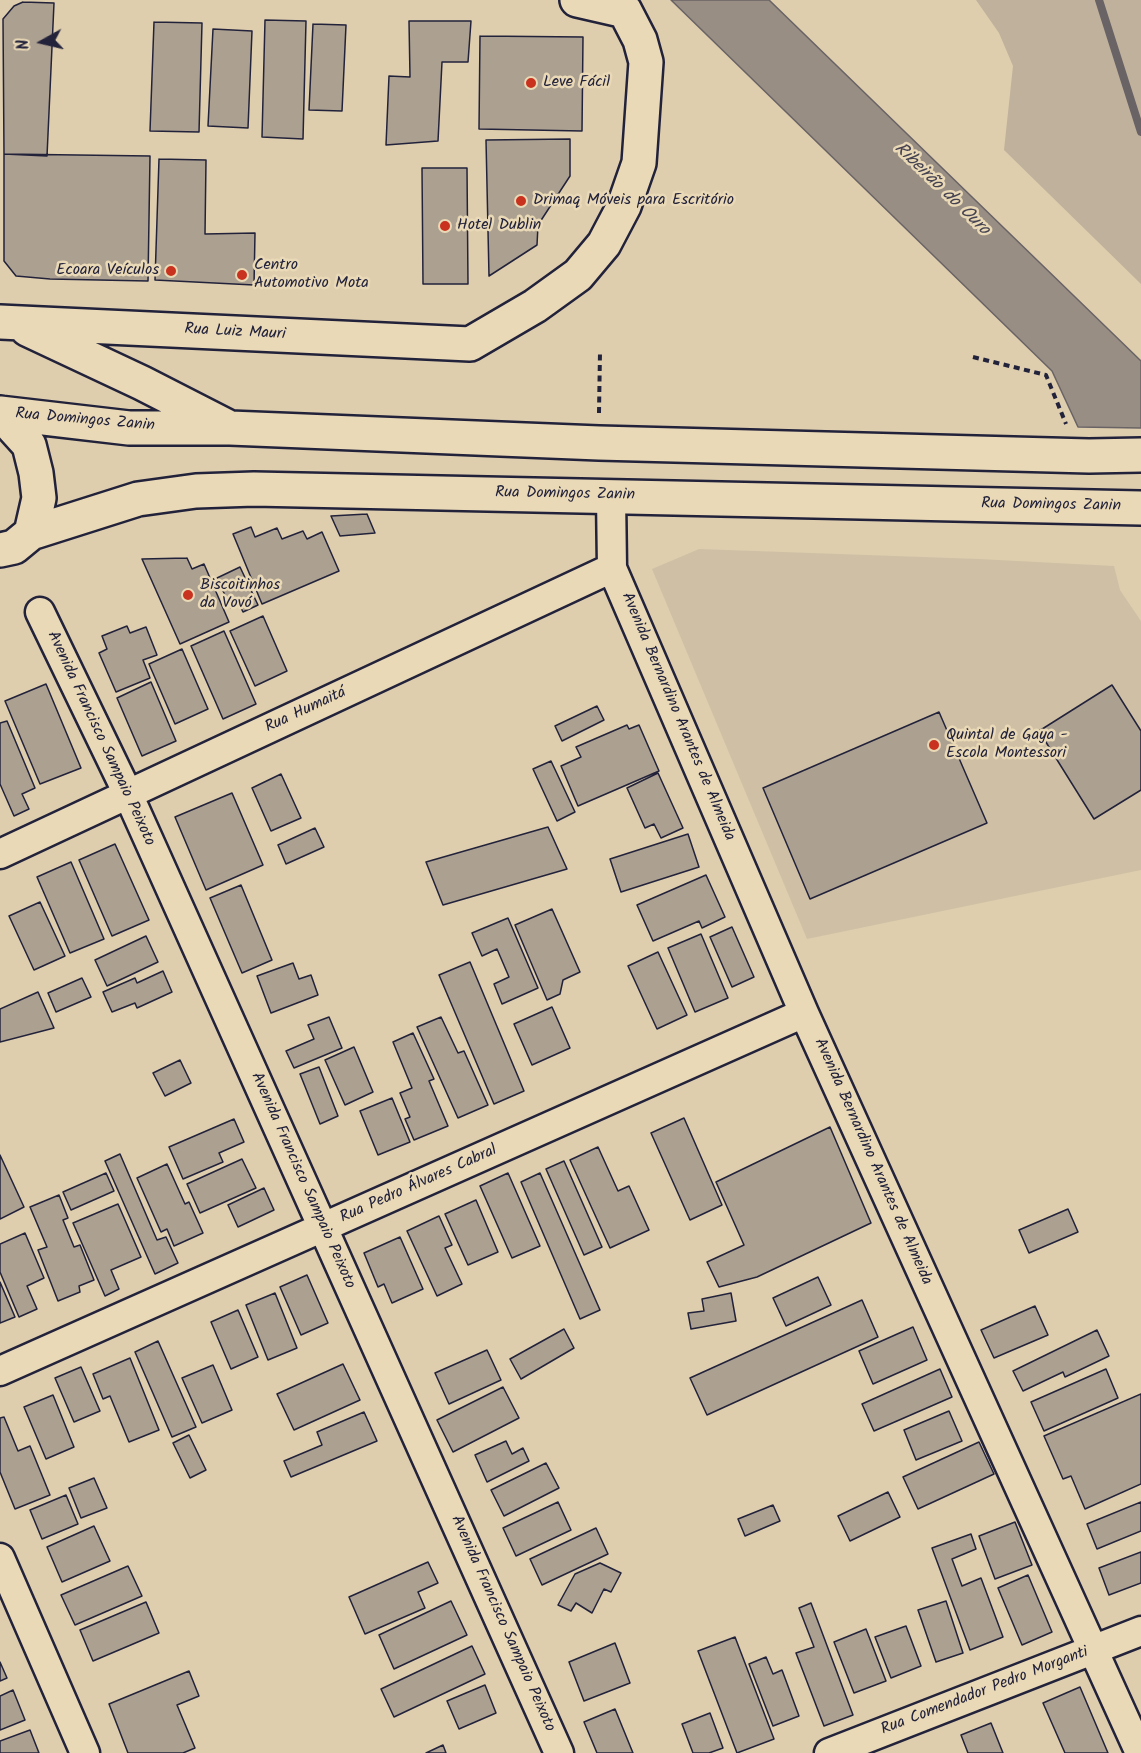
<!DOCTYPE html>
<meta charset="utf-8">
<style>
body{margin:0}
#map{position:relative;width:1141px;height:1753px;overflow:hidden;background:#deceae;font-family:Kalam,sans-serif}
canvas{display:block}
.north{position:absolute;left:12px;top:12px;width:60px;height:60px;-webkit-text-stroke:4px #ead9b6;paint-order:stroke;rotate:262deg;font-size:16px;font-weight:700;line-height:24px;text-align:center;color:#22223b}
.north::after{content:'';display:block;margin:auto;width:21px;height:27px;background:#22223b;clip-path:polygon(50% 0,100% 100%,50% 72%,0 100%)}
</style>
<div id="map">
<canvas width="1141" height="1753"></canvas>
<div class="north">N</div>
</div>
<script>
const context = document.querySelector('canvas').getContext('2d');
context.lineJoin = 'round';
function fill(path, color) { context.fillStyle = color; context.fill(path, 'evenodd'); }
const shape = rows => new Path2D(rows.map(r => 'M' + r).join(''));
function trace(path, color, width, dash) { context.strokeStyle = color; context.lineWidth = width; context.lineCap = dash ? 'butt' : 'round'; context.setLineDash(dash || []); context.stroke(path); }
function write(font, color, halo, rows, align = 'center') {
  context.font = font + ' Kalam,sans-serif'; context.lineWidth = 5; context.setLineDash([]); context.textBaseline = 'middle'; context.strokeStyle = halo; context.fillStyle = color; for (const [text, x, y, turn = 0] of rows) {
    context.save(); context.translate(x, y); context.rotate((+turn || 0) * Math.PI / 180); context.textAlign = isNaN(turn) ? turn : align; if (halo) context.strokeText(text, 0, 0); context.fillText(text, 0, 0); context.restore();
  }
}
fill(shape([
 [699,549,979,559,1114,566,1120,590,1141,621,1141,870,807,939,652,569]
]), '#cfc0a5');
fill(shape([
 [976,0,1141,0,1141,284,1004,150,1013,66,999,33]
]), '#bfb19b');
const water = shape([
 [671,0,769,0,1141,361,1141,428,1078,427,1052,371,671,0]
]);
fill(water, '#988e83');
trace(water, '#696366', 1.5);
trace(shape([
 [1099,0,1141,132]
]), '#696366', 8);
const building = shape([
 [23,2,54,3,47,156,4,154,3,19,14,6,23,2],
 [265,20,306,21,303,139,262,137,265,20],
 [409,21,471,21,468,62,442,62,438,141,386,145,389,76,410,77,409,21],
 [154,22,202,23,199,132,150,131,154,22],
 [313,24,346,25,342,111,309,110,313,24],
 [213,29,252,31,248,128,208,126,213,29],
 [480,36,583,37,582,131,479,129,480,36],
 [570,139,570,176,538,225,537,245,489,276,486,140,570,139],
 [4,154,150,156,148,281,50,279,16,276,4,261,4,154],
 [159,159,206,160,205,234,255,233,254,285,155,280,159,159],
 [422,168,467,168,468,284,423,284,422,168],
 [367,514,375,533,340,536,331,516,367,514],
 [251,527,255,537,277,528,282,539,303,531,307,539,322,532,339,571,262,604,233,534,251,527],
 [187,558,192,569,204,564,229,622,180,644,142,559,187,558],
 [240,567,258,605,243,612,239,604,231,608,217,578,240,567],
 [263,616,287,671,255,686,230,631,263,616],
 [127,626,130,633,146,627,157,655,143,660,150,678,116,692,99,653,107,649,102,636,127,626],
 [224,631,256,704,223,719,191,646,224,631],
 [182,649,208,709,175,724,149,664,182,649],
 [151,682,176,741,142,756,117,698,151,682],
 [46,684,81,768,40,784,5,701,46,684],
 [1112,685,1141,731,1141,790,1094,819,1039,731,1112,685],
 [597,706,604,720,562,741,555,726,597,706],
 [939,712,987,823,810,899,763,788,939,712],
 [7,721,35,788,22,794,29,809,14,816,0,784,0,723,7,721],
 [627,725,629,729,639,725,659,771,578,806,561,766,581,757,576,747,627,725],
 [551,761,575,812,557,821,533,769,551,761],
 [658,773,683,828,661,838,654,824,645,828,627,788,658,773],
 [281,774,301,818,271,831,252,788,281,774],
 [232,793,263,865,206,890,175,817,232,793],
 [548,827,567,869,443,905,426,862,548,827],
 [315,828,324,847,286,864,278,845,315,828],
 [688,834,699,867,621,892,610,859,688,834],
 [115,844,149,920,112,936,79,860,115,844],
 [71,862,104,939,70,953,37,877,71,862],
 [706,875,725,917,702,928,699,921,653,941,637,905,706,875],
 [241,885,272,960,242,973,210,898,241,885],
 [40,902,65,956,34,970,9,916,40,902],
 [552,909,580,972,563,980,560,994,547,1000,515,925,552,909],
 [508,918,538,988,502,1004,494,984,509,977,497,949,482,956,472,933,508,918],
 [732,927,754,977,732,987,710,937,732,927],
 [701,934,728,998,695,1012,668,948,701,934],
 [146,936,158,962,107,986,95,960,146,936],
 [658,952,687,1015,657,1029,628,966,658,952],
 [470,962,524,1091,494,1104,439,975,470,962],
 [293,963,299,979,311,975,318,995,271,1013,257,976,293,963],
 [163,971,172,992,137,1008,135,1003,112,1012,103,992,135,978,137,983,163,971],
 [82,978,91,997,56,1012,48,993,82,978],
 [38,992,54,1028,0,1042,0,1009,38,992],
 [552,1007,570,1048,532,1065,514,1024,552,1007],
 [329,1017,342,1048,294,1068,286,1051,314,1039,308,1025,329,1017],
 [441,1017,458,1053,464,1051,488,1105,458,1118,417,1027,441,1017],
 [413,1033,434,1079,429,1081,448,1126,414,1140,405,1119,410,1117,400,1093,412,1088,393,1042,413,1033],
 [354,1047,373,1092,345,1105,325,1060,354,1047],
 [180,1060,191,1083,165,1096,153,1073,180,1060],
 [319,1067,338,1116,320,1124,300,1074,319,1067],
 [392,1098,410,1142,378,1155,360,1111,392,1098],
 [684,1118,722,1205,690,1220,651,1133,684,1118],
 [234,1119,244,1142,219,1153,223,1162,183,1179,169,1147,234,1119],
 [830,1127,871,1223,757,1277,719,1287,707,1262,744,1245,716,1182,830,1127],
 [598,1147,618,1191,629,1186,649,1230,610,1248,570,1160,598,1147],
 [120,1154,157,1240,166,1237,178,1263,155,1274,105,1161,120,1154],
 [0,1155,24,1207,0,1219,0,1155],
 [242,1159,256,1188,200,1213,187,1184,242,1159],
 [564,1161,602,1247,584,1255,546,1169,564,1161],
 [167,1164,185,1204,189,1202,203,1233,174,1246,167,1229,161,1232,137,1178,167,1164],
 [106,1173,114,1191,71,1210,63,1192,106,1173],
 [508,1173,540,1246,512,1258,480,1186,508,1173],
 [540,1173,600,1310,580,1319,521,1182,540,1173],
 [264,1188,274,1210,238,1227,228,1205,264,1188],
 [59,1195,68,1218,63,1220,74,1247,80,1245,94,1280,79,1286,80,1292,58,1301,38,1250,47,1247,30,1207,59,1195],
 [476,1200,498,1252,468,1265,445,1214,476,1200],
 [118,1204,141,1257,111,1270,119,1289,105,1296,73,1223,118,1204],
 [1068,1209,1078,1232,1029,1253,1019,1230,1068,1209],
 [439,1216,452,1245,445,1248,462,1284,437,1296,407,1231,439,1216],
 [25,1233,44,1278,27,1286,37,1309,19,1317,0,1272,0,1244,25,1233],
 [400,1237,423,1289,392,1303,384,1284,378,1287,364,1253,400,1237],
 [307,1275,328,1323,301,1335,280,1287,307,1275],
 [818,1277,831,1305,786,1326,773,1298,818,1277],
 [0,1282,15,1317,0,1323,0,1282],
 [275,1293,297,1348,268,1360,246,1305,275,1293],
 [731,1293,736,1321,691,1329,688,1313,704,1311,702,1299,731,1293],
 [862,1300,878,1337,707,1415,690,1378,862,1300],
 [1035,1306,1048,1335,994,1358,981,1330,1035,1306],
 [238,1310,258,1357,231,1369,211,1322,238,1310],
 [913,1327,927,1360,873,1384,859,1351,913,1327],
 [564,1329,574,1348,521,1379,510,1359,564,1329],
 [1097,1330,1109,1356,1065,1377,1063,1372,1023,1391,1013,1371,1097,1330],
 [158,1341,196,1427,172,1437,135,1352,158,1341],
 [487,1350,501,1380,449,1404,435,1373,487,1350],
 [130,1358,159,1430,129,1442,110,1396,103,1399,93,1374,130,1358],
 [343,1364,360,1400,294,1430,277,1394,343,1364],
 [213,1365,232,1410,202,1423,182,1378,213,1365],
 [81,1367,100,1411,74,1422,55,1378,81,1367],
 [940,1369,952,1397,874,1431,862,1404,940,1369],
 [1106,1369,1118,1398,1044,1431,1031,1402,1106,1369],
 [503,1387,519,1418,453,1452,437,1420,503,1387],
 [1141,1394,1141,1484,1085,1509,1071,1476,1063,1479,1044,1436,1141,1394],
 [53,1395,74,1447,46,1459,24,1407,53,1395],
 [949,1411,962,1441,916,1460,904,1430,949,1411],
 [364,1412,377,1441,291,1477,284,1461,322,1445,317,1432,364,1412],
 [4,1417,18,1451,30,1446,50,1495,15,1509,0,1472,0,1418,4,1417],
 [189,1435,206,1470,190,1478,173,1443,189,1435],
 [506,1441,512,1454,523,1448,529,1461,487,1482,475,1455,506,1441],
 [979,1442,994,1474,918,1509,903,1477,979,1442],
 [546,1463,559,1488,504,1516,491,1490,546,1463],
 [94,1478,107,1508,81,1518,69,1488,94,1478],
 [888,1492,900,1517,850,1541,838,1516,888,1492],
 [66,1495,78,1524,42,1539,30,1510,66,1495],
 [558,1502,571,1530,516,1556,503,1528,558,1502],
 [1141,1502,1141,1531,1097,1549,1087,1524,1141,1502],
 [773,1505,780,1521,745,1536,738,1519,773,1505],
 [1015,1522,1032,1565,995,1579,979,1536,1015,1522],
 [94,1526,110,1561,62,1582,47,1547,94,1526],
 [596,1528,608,1554,542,1585,530,1559,596,1528],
 [971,1534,976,1549,952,1559,962,1586,981,1578,1003,1637,970,1650,932,1548,971,1534],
 [1141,1552,1141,1583,1109,1595,1099,1568,1141,1552],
 [428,1562,438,1583,418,1592,425,1608,365,1634,349,1597,428,1562],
 [600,1563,621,1573,611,1592,604,1589,592,1613,576,1603,571,1611,558,1605,575,1574,600,1563],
 [128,1566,142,1596,75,1625,61,1595,128,1566],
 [1028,1575,1052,1632,1022,1645,998,1588,1028,1575],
 [451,1601,467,1635,394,1669,379,1635,451,1601],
 [946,1601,963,1653,936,1662,918,1610,946,1601],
 [146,1602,159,1633,93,1661,80,1630,146,1602],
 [811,1603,853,1715,824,1726,796,1653,814,1647,799,1608,811,1603],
 [906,1626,921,1666,891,1678,875,1637,906,1626],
 [866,1629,886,1681,854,1693,834,1642,866,1629],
 [735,1637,774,1739,737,1753,698,1651,735,1637],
 [615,1643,630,1683,584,1701,569,1662,615,1643],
 [472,1646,485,1674,394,1717,381,1689,472,1646],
 [766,1657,773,1674,782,1670,799,1716,773,1726,749,1664,766,1657],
 [0,1662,7,1678,0,1681,0,1662],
 [189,1671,199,1696,177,1705,195,1748,183,1753,128,1753,109,1704,189,1671],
 [485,1685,496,1713,459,1729,447,1701,485,1685],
 [1080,1687,1108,1753,1065,1753,1043,1703,1080,1687],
 [13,1690,25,1720,0,1730,0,1696,13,1690],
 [615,1709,633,1753,597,1753,584,1722,615,1709],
 [710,1713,723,1748,709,1753,693,1753,682,1724,710,1713],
 [991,1723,1003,1753,968,1753,961,1735,991,1723],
 [30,1730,39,1753,0,1753,0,1741,30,1730],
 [443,1745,446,1753,426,1753,443,1745]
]);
fill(building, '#aca090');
trace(building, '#22223b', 1.5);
const street = shape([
 [611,496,612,568,804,1013,1140,1753],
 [40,612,128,794,559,1753],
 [0,854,612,568],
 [0,1371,804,1013],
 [0,1558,85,1753],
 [829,1753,1141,1631]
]);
const primary = shape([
 [0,322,470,344,535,306,578,275,604,244,624,206,639,163,646,62,640,40,625,11,577,0],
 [27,329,142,383,226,426],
 [0,413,129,428,230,428,599,443,1089,456,1141,455],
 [0,413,29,445,36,473,39,498,31,533],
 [0,550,14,547,31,533,138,499,196,491,254,489,1141,508]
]);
trace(street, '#22223b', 33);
trace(primary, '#22223b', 38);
trace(shape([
 [973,357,1046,375,1066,424],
 [599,413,600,352]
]), '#22223b', 4, [6, 4.5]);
trace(street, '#ead9b6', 28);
trace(primary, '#ead9b6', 33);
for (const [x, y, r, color] of [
 [531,83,6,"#c8321e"],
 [521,201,6,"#c8321e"],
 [445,226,6,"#c8321e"],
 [171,271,6,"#c8321e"],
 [242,275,6,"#c8321e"],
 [188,595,6,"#c8321e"],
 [934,745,6,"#c8321e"]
]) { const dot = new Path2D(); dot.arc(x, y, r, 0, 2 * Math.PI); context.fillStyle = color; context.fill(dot); trace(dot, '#ead9b6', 2); }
write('16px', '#22223b', '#ead9b6', [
 ["Leve Fácil",543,83],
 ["Drimaq Móveis para Escritório",533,201],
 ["Hotel Dublin",457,226],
 ["Centro",254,266],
 ["Automotivo Mota",254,284],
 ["Ecoara Veículos",159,271,"right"],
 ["Biscoitinhos",200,586],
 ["da Vovó",200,604],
 ["Quintal de Gaya -",946,736],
 ["Escola Montessori",946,754]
], 'left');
write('16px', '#22223b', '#ead9b6', [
 ["Rua Luiz Mauri",235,333,3],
 ["Rua Domingos Zanin",85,421,5],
 ["Rua Domingos Zanin",565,495,1],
 ["Rua Domingos Zanin",1051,506,1],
 ["Rua Humaitá",306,711,-25],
 ["Avenida Bernardino Arantes de Almeida",677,717,67],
 ["Avenida Francisco Sampaio Peixoto",100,739,65],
 ["Avenida Bernardino Arantes de Almeida",872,1162,66],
 ["Avenida Francisco Sampaio Peixoto",302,1181,66],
 ["Rua Pedro Álvares Cabral",419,1185,-24],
 ["Avenida Francisco Sampaio Peixoto",502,1624,66],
 ["Rua Comendador Pedro Morganti",985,1692,-21]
]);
write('italic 18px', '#454251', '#ead9b6', [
 ["Ribeirão do Ouro",941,190,44]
]);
</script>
